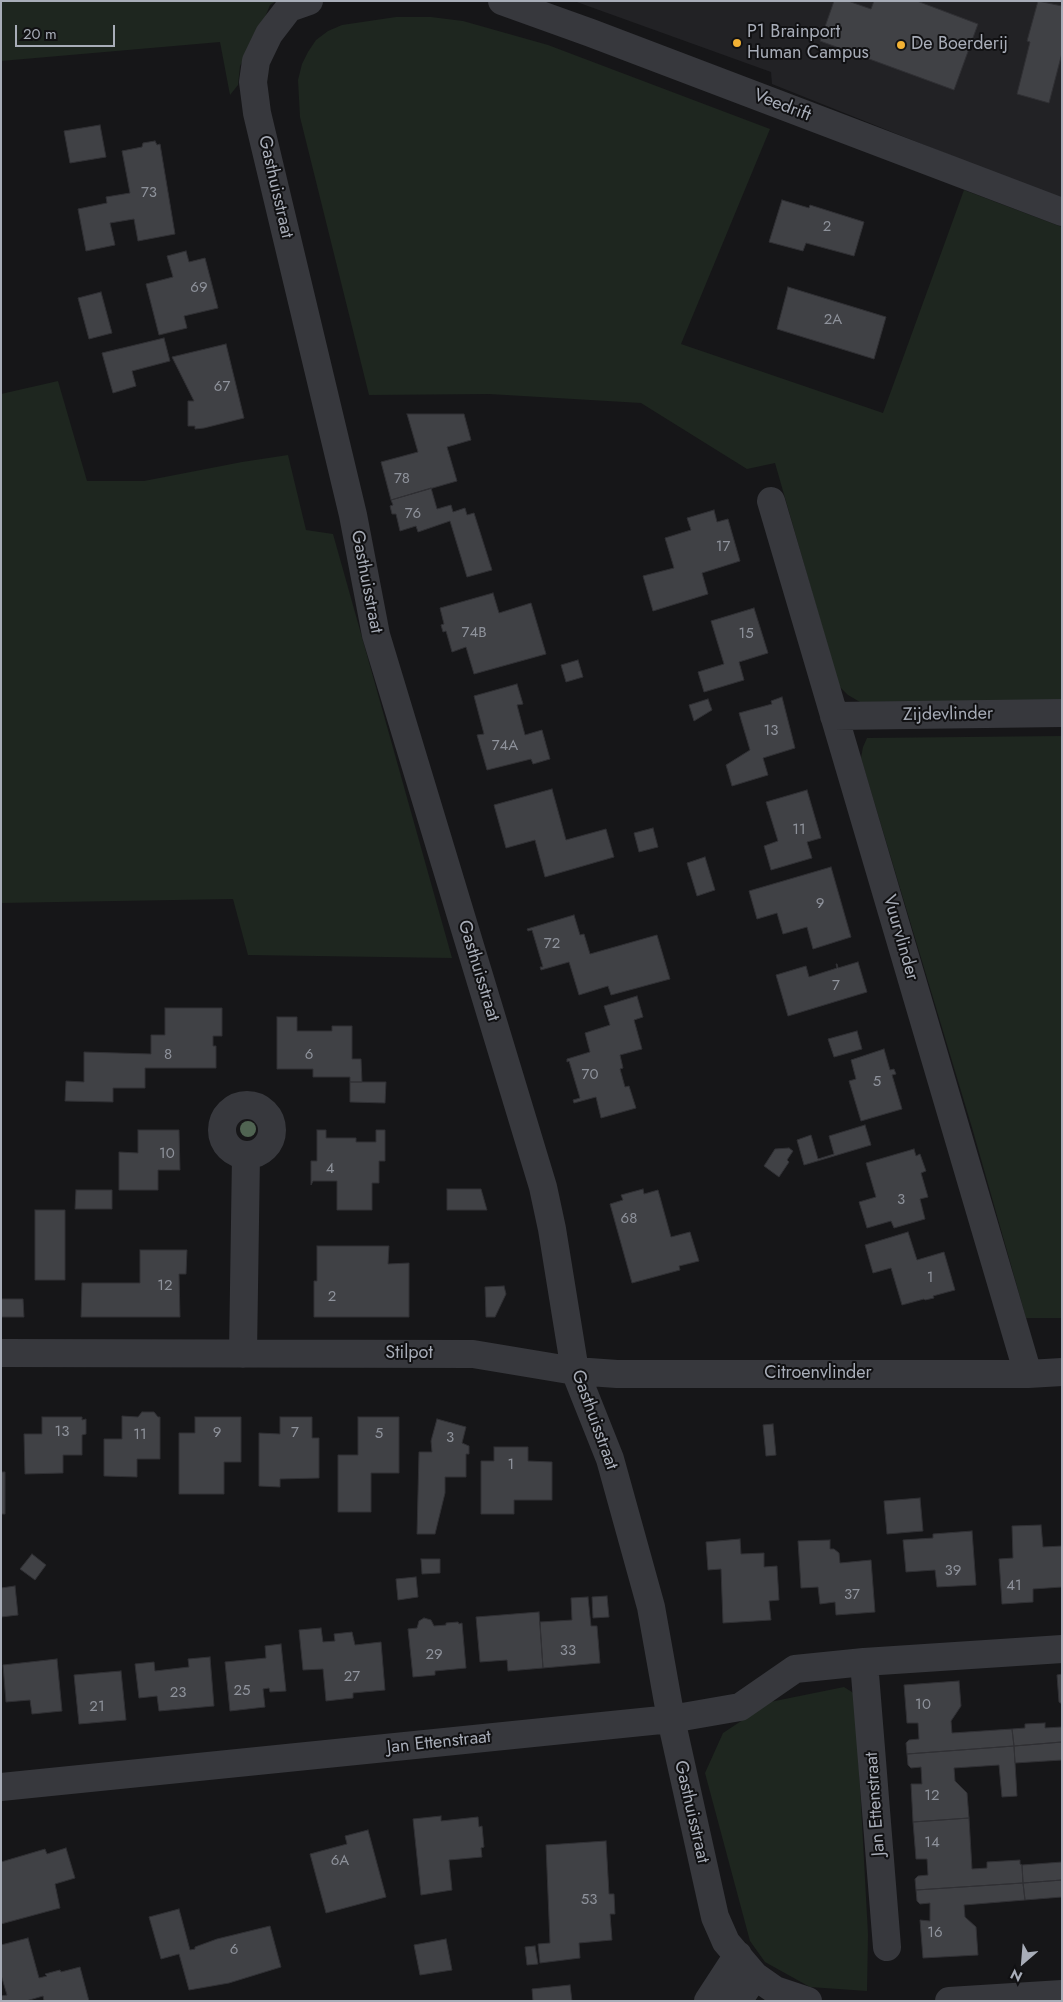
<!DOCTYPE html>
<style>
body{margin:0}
#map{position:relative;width:1063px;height:2002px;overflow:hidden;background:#161618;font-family:Jost,sans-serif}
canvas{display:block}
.frame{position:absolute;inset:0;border:2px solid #a8adb8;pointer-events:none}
.north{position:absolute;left:998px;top:1937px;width:50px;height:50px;-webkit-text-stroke:4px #111113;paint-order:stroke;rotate:207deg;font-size:14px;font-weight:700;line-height:20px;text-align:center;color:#a8adb8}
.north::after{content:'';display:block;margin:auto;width:18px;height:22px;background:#a8adb8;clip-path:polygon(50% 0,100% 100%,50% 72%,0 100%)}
.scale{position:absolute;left:15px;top:25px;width:100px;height:22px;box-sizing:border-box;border:2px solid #a8adb8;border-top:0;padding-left:6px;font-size:15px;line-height:18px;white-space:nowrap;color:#a8adb8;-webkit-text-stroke:4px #111113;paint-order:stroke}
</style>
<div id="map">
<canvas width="1063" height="2002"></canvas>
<div class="frame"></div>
<div class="north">N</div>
<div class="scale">20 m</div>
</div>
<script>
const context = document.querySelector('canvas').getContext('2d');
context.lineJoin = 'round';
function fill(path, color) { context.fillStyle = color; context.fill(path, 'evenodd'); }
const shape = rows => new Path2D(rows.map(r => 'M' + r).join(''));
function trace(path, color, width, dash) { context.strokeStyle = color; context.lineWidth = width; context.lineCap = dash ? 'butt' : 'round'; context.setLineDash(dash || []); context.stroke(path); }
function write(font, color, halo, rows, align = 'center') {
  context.font = font + ' Jost,sans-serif'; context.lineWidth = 4; context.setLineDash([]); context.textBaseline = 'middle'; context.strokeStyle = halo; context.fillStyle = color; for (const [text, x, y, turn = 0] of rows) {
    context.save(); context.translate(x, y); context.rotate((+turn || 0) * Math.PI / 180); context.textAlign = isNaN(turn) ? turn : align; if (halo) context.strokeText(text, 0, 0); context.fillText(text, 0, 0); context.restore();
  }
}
fill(shape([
 [574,1,1062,1,1062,200,772,84,771,72]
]), '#222225');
fill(shape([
 [1,1,276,1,270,5,261,27,240,66,238,85,230,95,220,42,1,61],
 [396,17,431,17,463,21,548,45,770,129,681,344,883,413,964,190,1062,227,1062,701,860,702,848,695,839,686,775,463,747,469,641,403,489,394,369,395,300,117,298,80,302,64,308,52,316,40,328,31,342,25],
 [58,381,87,481,144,481,242,462,288,455,306,530,333,534,452,958,248,955,233,899,1,903,1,394],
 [1061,736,1062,1318,1026,1318,973,1131,861,758,863,747,867,738],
 [844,1687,855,1694,868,1934,867,1991,810,1987,765,1962,750,1941,705,1773,723,1733,770,1702]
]), '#1e261f');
const building = shape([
 [834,1,848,1,871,9,874,1,917,1,978,24,954,90,820,41,834,1],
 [1038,1,1062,6,1062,53,1049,103,1017,94,1030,42,1027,41,1038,1],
 [100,125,106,157,70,163,64,131,100,125],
 [155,141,157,145,160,144,175,234,138,241,134,219,110,223,115,245,86,251,78,209,107,203,106,197,130,193,122,151,142,147,143,143,155,141],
 [782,200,809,208,810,205,864,222,854,256,806,243,803,251,769,242,782,200],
 [186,251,189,262,205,258,218,308,184,316,187,328,159,335,146,284,173,277,167,256,186,251],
 [788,287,886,317,874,359,777,329,788,287],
 [101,292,112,333,89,339,78,298,101,292],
 [164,338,170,361,132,371,136,386,113,393,102,353,164,338],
 [226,344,244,418,204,428,195,429,195,426,188,426,188,401,194,401,172,357,226,344],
 [407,414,464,414,471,440,447,447,457,481,391,500,381,462,418,452,407,414],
 [431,488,437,509,451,505,453,512,465,508,467,515,474,513,492,570,467,577,450,521,418,532,416,526,400,531,396,514,392,514,390,506,393,505,391,500,431,488],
 [714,510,717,522,728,519,740,561,702,573,708,594,653,611,643,576,674,568,665,538,691,530,687,518,714,510],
 [493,593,499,613,531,603,546,654,474,674,466,647,452,652,446,631,443,632,441,625,444,624,440,608,493,593],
 [754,608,768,653,739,662,744,680,704,692,698,672,724,664,711,621,754,608],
 [578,660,583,677,566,682,561,665,578,660],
 [517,684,523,704,517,705,525,735,542,730,550,759,533,764,531,759,487,770,477,735,484,734,474,696,517,684],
 [782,697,795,748,763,758,768,775,732,786,726,765,750,750,739,713,772,704,771,701,782,697],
 [708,699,712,710,694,721,689,705,708,699],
 [552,789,566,840,606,829,614,857,545,877,535,840,506,848,494,805,552,789],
 [807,790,821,838,807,842,812,858,771,870,764,846,778,841,766,802,807,790],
 [653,828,658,847,639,852,634,833,653,828],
 [705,857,715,890,697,896,687,863,705,857],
 [831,867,851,937,813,949,807,927,783,934,777,913,757,919,749,891,831,867],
 [574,915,580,935,584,934,590,954,657,935,670,979,611,995,608,986,579,995,569,962,541,970,540,967,543,967,532,930,528,931,527,929,574,915],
 [858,962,867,992,788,1016,776,975,806,966,809,977,837,968,836,964,837,964,838,968,858,962],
 [637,996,643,1017,634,1020,642,1049,620,1055,623,1068,620,1069,625,1087,629,1086,636,1108,601,1118,596,1097,574,1103,573,1100,580,1098,569,1061,567,1062,567,1059,590,1052,585,1033,610,1025,604,1006,637,996],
 [165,1008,222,1008,222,1036,213,1036,213,1046,216,1046,216,1068,145,1068,145,1088,113,1088,113,1102,65,1101,66,1081,84,1082,84,1052,151,1054,151,1035,165,1035,165,1008],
 [277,1017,297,1017,297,1031,332,1031,332,1026,352,1026,352,1059,361,1059,362,1082,350,1082,350,1077,313,1077,313,1069,277,1069,277,1017],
 [857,1031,862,1049,834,1057,828,1039,857,1031],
 [884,1049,890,1070,894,1069,896,1074,892,1075,902,1109,861,1121,849,1081,856,1079,851,1060,884,1049],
 [350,1082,386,1082,385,1103,350,1102,350,1082],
 [865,1125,871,1145,804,1165,797,1140,811,1135,818,1159,834,1154,829,1136,865,1125],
 [138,1130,179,1130,180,1170,158,1170,158,1190,119,1190,119,1152,138,1153,138,1130],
 [317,1130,326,1130,326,1138,356,1138,356,1142,376,1142,376,1130,385,1130,385,1161,379,1161,379,1183,372,1183,372,1210,337,1210,337,1181,313,1181,311,1185,311,1161,317,1161,317,1130],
 [789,1148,793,1151,787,1160,789,1162,779,1177,764,1166,775,1149,789,1148],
 [914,1149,916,1156,920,1154,926,1171,921,1173,928,1197,920,1199,925,1219,894,1228,891,1221,867,1228,859,1202,876,1197,866,1163,914,1149],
 [447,1189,481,1189,487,1210,447,1210,447,1189],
 [643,1189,644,1194,658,1190,671,1237,690,1232,699,1261,679,1266,680,1270,632,1283,610,1204,623,1200,621,1195,643,1189],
 [76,1190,112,1190,112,1209,75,1209,76,1190],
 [35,1210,65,1210,65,1280,35,1280,35,1210],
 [908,1232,917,1260,944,1252,955,1290,933,1296,934,1298,925,1300,924,1299,902,1305,891,1268,873,1273,865,1245,908,1232],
 [317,1246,389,1246,388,1264,409,1263,409,1317,314,1317,314,1281,317,1281,317,1246],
 [140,1250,187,1250,186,1274,179,1274,180,1317,81,1317,82,1283,140,1283,140,1250],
 [504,1286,506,1294,495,1317,486,1317,485,1287,504,1286],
 [1,1299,23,1299,24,1317,1,1317,1,1299],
 [142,1412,154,1412,158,1417,160,1417,160,1459,137,1459,137,1477,104,1476,104,1439,122,1439,122,1416,138,1417,142,1412],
 [42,1417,82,1417,82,1420,86,1419,86,1434,82,1435,82,1455,63,1455,63,1473,25,1474,24,1434,42,1434,42,1417],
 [195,1417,241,1417,241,1462,224,1462,224,1494,179,1494,179,1433,195,1433,195,1417],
 [280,1417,312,1417,312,1438,319,1438,319,1478,280,1479,280,1487,259,1486,259,1433,280,1434,280,1417],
 [358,1417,399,1417,399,1473,371,1473,371,1512,338,1512,338,1455,358,1455,358,1417],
 [437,1419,466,1427,462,1443,469,1446,469,1454,466,1454,466,1477,445,1477,445,1493,435,1534,417,1534,419,1452,432,1452,431,1441,437,1419],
 [773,1424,776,1455,766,1456,763,1425,773,1424],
 [494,1447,528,1447,528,1461,552,1462,552,1500,514,1500,514,1514,481,1514,481,1461,494,1461,494,1447],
 [1,1472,5,1472,5,1514,1,1514,1,1472],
 [920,1498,923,1531,887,1534,884,1501,920,1498],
 [1041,1525,1043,1547,1062,1546,1062,1587,1033,1589,1033,1602,1002,1604,999,1559,1013,1558,1012,1526,1041,1525],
 [972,1531,976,1585,937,1587,935,1570,906,1572,903,1540,933,1538,933,1534,972,1531],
 [740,1539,741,1554,764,1553,764,1567,777,1566,779,1600,769,1601,771,1620,723,1623,721,1569,708,1570,706,1542,740,1539],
 [830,1540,830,1549,834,1549,839,1553,840,1563,871,1560,875,1612,836,1615,835,1602,820,1604,818,1587,801,1588,798,1541,830,1540],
 [32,1554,46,1565,35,1580,20,1569,32,1554],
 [421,1559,440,1559,440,1573,422,1574,421,1559],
 [416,1577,418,1597,398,1600,396,1579,416,1577],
 [15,1586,18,1615,1,1617,1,1588,15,1586],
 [607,1596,609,1617,593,1618,592,1597,607,1596],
 [588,1597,591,1626,597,1626,600,1663,543,1668,540,1622,572,1620,571,1598,588,1597],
 [539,1612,543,1668,508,1671,507,1660,480,1662,476,1617,539,1612],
 [424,1618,431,1620,434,1626,446,1625,446,1623,458,1622,459,1624,462,1623,466,1668,435,1671,435,1675,413,1677,408,1629,417,1628,419,1621,424,1618],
 [321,1628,323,1642,335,1641,334,1634,352,1632,355,1645,381,1642,385,1690,353,1693,353,1698,326,1701,323,1669,303,1670,299,1630,321,1628],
 [281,1644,286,1691,270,1692,269,1688,263,1689,265,1707,230,1711,225,1662,266,1658,265,1646,281,1644],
 [210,1657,214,1706,159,1711,157,1696,139,1698,135,1664,154,1662,155,1671,189,1667,188,1659,210,1657],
 [57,1659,62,1711,32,1714,30,1700,6,1702,3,1665,57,1659],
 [121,1671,126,1720,79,1724,74,1675,121,1671],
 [1062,1674,1062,1704,1059,1702,1057,1675,1062,1674],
 [959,1681,961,1706,951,1721,952,1733,1012,1729,1014,1746,907,1754,906,1743,909,1740,919,1739,918,1723,907,1723,904,1685,959,1681],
 [1045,1723,1045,1728,1062,1727,1062,1742,1014,1746,1012,1729,1025,1728,1025,1724,1045,1723],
 [1062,1742,1062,1760,1015,1763,1014,1746,1062,1742],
 [1014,1746,1017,1796,1002,1797,999,1765,954,1768,955,1781,967,1793,969,1818,913,1822,911,1784,922,1784,921,1767,911,1768,908,1765,907,1754,1014,1746],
 [441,1816,441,1821,478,1817,479,1827,482,1826,484,1847,481,1848,482,1857,449,1860,452,1890,421,1895,413,1819,441,1816],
 [969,1818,972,1869,987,1868,987,1862,1020,1860,1020,1864,1022,1865,1023,1883,916,1890,915,1879,918,1876,928,1875,927,1859,916,1859,913,1822,969,1818],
 [368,1830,386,1897,326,1913,310,1854,347,1844,345,1836,368,1830],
 [606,1841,609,1894,614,1894,615,1914,610,1914,612,1940,579,1943,580,1958,540,1963,538,1944,550,1943,546,1845,606,1841],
 [66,1848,75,1878,55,1884,60,1908,1,1924,1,1862,45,1849,47,1854,66,1848],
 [1062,1862,1062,1880,1023,1883,1022,1865,1062,1862],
 [1062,1880,1062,1897,1025,1900,1023,1883,1062,1880],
 [1023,1883,1025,1900,964,1905,965,1917,976,1927,978,1955,923,1958,920,1920,930,1921,930,1903,920,1904,917,1901,916,1890,1023,1883],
 [179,1909,190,1950,195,1949,195,1947,217,1939,270,1926,281,1967,229,1983,189,1990,179,1954,161,1959,149,1917,179,1909],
 [28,1938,39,1978,47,1976,45,1974,60,1970,61,1972,80,1967,89,2001,44,2001,43,1996,26,2001,1,2001,1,1996,7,1995,1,1975,1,1945,28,1938],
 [446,1939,452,1970,420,1975,414,1945,446,1939],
 [535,1946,538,1964,527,1965,525,1947,535,1946],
 [570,1985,572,2001,533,2001,532,1989,570,1985]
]);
fill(building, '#404145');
trace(building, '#303034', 1);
trace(shape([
 [309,1,289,8,269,34,256,61,253,82,257,113,353,515,376,635,543,1187,552,1229,575,1371,610,1459,651,1607,671,1719,715,1917,726,1942,755,1976,775,1990,808,2001],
 [502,1,591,33,1062,212],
 [771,501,1028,1374],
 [834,716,1062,713],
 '222 1130a25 25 0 1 1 50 0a25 25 0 1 1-50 0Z',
 [1,1353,473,1354,575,1371,617,1374,1028,1374,1062,1372],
 [243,1354,246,1155],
 [864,1662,887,1947],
 [1,1787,671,1719,740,1707,795,1669,864,1662,1062,1649],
 [708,2001,738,1955],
 [738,2001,755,1976],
 [949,2001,1062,1994]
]), '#37383d', 28);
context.fillStyle = '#506452';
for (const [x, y] of [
 [248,1129]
]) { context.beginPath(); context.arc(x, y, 8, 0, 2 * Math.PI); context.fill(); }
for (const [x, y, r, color] of [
 [737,43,5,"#f2b134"],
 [901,45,5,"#f2b134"]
]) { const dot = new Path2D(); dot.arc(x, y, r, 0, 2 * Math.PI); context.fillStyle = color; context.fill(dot); trace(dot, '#111113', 2); }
write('15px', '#8e929b', null, [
 ["73",149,193],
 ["2",827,227],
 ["69",199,288],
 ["2A",833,320],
 ["67",222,387],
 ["78",402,479],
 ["76",413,514],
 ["17",723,547],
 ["74B",474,633],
 ["15",746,634],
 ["13",771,731],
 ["74A",505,746],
 ["11",799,830],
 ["9",820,904],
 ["72",552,944],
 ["7",836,986],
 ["8",168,1055],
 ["6",309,1055],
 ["70",590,1075],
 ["5",877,1082],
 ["10",167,1154],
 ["4",330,1169],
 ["3",901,1200],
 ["68",629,1219],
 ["1",930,1278],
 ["12",165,1286],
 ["2",332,1297],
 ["13",62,1432],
 ["9",217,1433],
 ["7",295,1433],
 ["5",379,1434],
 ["11",140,1435],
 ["3",450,1438],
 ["1",511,1465],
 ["39",953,1571],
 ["41",1014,1586],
 ["37",852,1595],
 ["33",568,1651],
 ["29",434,1655],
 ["27",352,1677],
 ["25",242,1691],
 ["23",178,1693],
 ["10",923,1705],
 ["21",97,1707],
 ["12",932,1796],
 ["14",932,1843],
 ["6A",340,1861],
 ["53",589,1900],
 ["16",935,1933],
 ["6",234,1950]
]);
write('18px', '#a8adb8', '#111113', [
 ["P1 Brainport",747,33],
 ["Human Campus",747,54],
 ["De Boerderij",911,45]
], 'left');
write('18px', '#a8adb8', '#111113', [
 ["Veedrift",782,106,21],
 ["Gasthuisstraat",275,187,77],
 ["Gasthuisstraat",366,582,79],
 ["Zijdevlinder",948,715,-1],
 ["Vuurvlinder",900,938,74],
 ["Gasthuisstraat",478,971,73],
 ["Stilpot",409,1354],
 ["Citroenvlinder",818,1374],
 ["Gasthuisstraat",594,1420,70],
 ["Jan Ettenstraat",439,1743,-6],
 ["Jan Ettenstraat",876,1804,-94],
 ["Gasthuisstraat",691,1812,77]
]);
</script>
